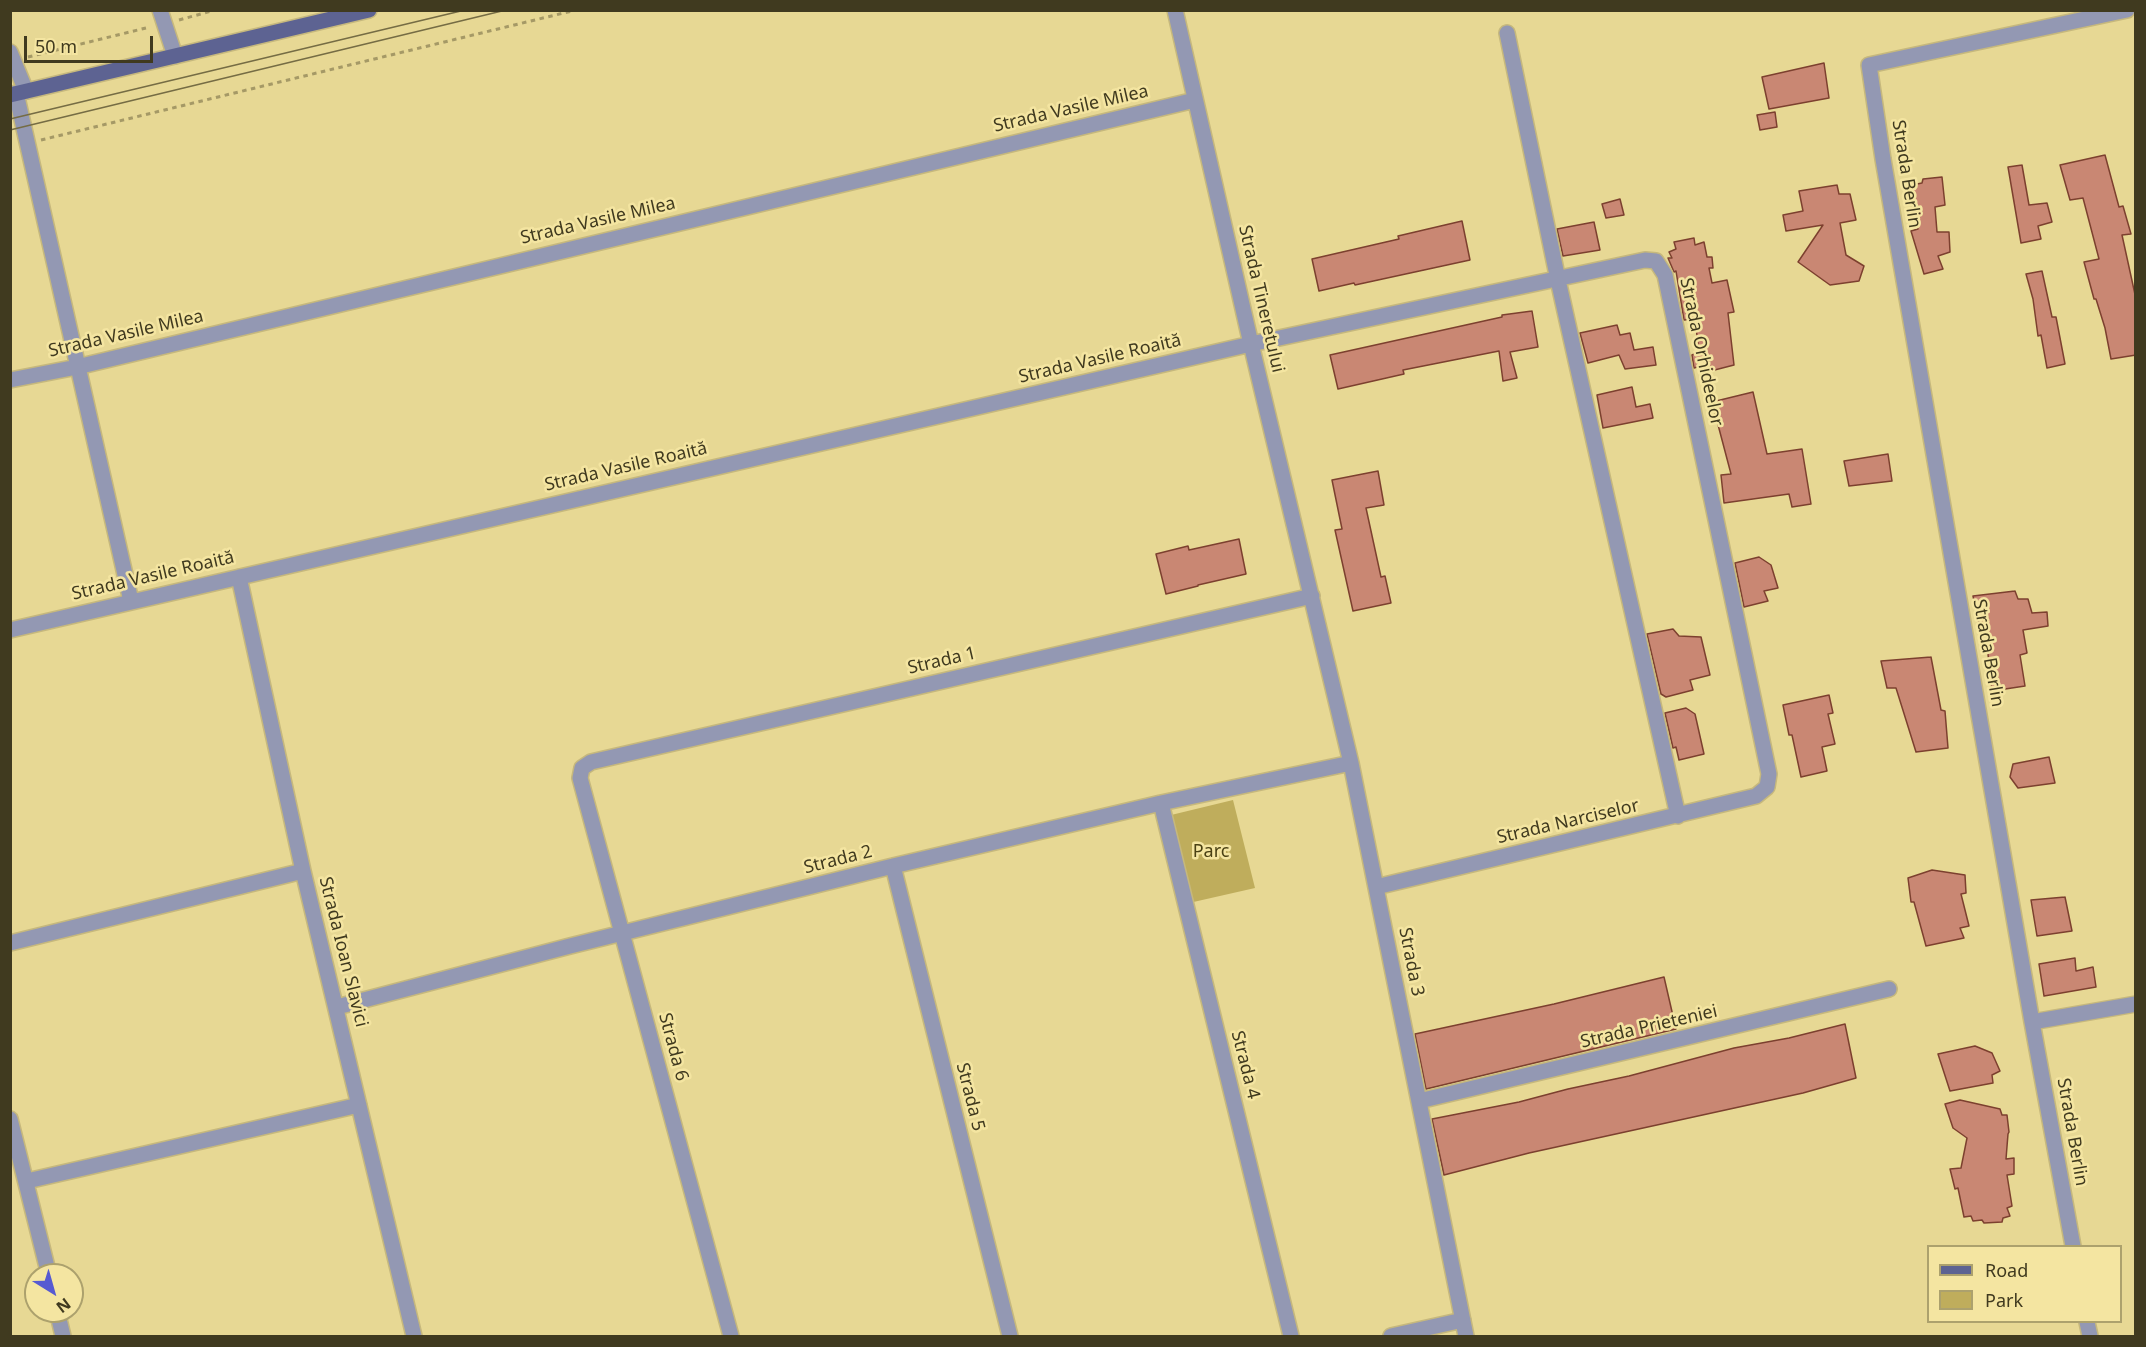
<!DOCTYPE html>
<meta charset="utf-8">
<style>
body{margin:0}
#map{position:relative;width:2146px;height:1347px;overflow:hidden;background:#e7d894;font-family:"Noto Sans",sans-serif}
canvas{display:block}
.frame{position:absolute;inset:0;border:12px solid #403a1f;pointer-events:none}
.legend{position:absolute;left:1927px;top:1245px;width:195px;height:78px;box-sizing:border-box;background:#f4e5a1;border:2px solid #aca16d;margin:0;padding:8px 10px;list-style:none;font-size:18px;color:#403a1f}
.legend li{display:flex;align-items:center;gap:12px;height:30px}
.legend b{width:30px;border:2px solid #aca16d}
.north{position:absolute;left:24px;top:1263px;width:60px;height:60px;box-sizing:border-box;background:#f4e5a1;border:2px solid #aca16d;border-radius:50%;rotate:143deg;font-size:16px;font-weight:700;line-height:24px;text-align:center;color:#403a1f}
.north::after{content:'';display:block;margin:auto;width:21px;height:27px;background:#575ad1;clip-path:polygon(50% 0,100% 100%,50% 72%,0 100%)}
.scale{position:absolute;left:24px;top:36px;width:129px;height:27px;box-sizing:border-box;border:3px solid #403a1f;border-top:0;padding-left:8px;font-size:18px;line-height:21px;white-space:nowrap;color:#403a1f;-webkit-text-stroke:4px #f4e5a1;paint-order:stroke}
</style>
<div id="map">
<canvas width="2146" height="1347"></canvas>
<div class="frame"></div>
<ul class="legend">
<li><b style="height:8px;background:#5d6392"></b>Road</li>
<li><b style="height:16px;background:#bfad5c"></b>Park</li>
</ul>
<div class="north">N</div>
<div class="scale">50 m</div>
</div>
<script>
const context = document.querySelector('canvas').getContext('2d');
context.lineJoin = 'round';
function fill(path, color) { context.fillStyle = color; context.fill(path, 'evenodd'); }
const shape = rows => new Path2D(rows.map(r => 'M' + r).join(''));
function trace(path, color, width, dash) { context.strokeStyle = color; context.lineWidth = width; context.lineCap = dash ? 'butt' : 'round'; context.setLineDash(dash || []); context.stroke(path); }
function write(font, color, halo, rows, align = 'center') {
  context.font = font + ' "Noto Sans",sans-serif'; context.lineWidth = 5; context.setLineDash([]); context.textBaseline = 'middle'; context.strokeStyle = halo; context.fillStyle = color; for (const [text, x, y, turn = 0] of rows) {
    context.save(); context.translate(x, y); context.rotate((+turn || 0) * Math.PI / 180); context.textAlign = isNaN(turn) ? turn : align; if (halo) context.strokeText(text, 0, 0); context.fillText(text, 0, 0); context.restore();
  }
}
fill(shape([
 [1233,800,1255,888,1189,903,1167,816]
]), '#bfad5c');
const building = shape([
 [1824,63,1829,98,1769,109,1762,77,1824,63],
 [1775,112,1777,127,1760,130,1757,115,1775,112],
 [2105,155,2119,207,2123,206,2131,234,2122,235,2136,299,2136,355,2111,359,2105,328,2096,299,2094,299,2084,262,2099,259,2083,198,2070,200,2060,165,2105,155],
 [2022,165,2029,205,2047,203,2052,222,2038,226,2041,239,2021,243,2008,167,2022,165],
 [1942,177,1945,205,1935,207,1937,232,1949,232,1950,252,1938,256,1943,269,1924,274,1911,231,1918,229,1909,191,1912,190,1912,185,1922,183,1923,179,1942,177],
 [1837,185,1839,194,1850,194,1856,220,1840,223,1846,255,1864,266,1859,281,1830,285,1798,262,1823,225,1786,231,1783,215,1803,211,1799,191,1837,185],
 [1620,199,1624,215,1606,218,1602,204,1620,199],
 [1462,221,1470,260,1355,285,1354,283,1319,291,1312,259,1399,239,1398,236,1462,221],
 [1594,222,1600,250,1563,256,1557,229,1594,222],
 [1694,238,1695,245,1704,242,1707,257,1712,257,1713,268,1709,268,1712,283,1727,280,1734,312,1728,313,1734,365,1703,373,1701,366,1694,368,1692,355,1699,352,1695,319,1684,320,1676,271,1674,272,1668,258,1672,258,1669,252,1676,249,1674,242,1694,238],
 [2042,271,2052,317,2056,317,2065,364,2047,368,2041,335,2038,336,2033,299,2026,274,2042,271],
 [1532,311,1538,347,1510,352,1517,378,1503,381,1499,351,1403,370,1404,374,1338,389,1330,355,1502,317,1502,315,1532,311],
 [1617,325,1620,335,1630,333,1634,350,1653,347,1656,365,1625,369,1619,355,1588,363,1580,333,1617,325],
 [1632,387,1636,407,1650,404,1653,418,1603,428,1597,395,1632,387],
 [1753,392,1767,454,1802,449,1811,504,1792,507,1789,494,1724,503,1721,475,1731,474,1712,402,1753,392],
 [1888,454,1892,481,1849,486,1844,461,1888,454],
 [1378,471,1384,505,1366,508,1381,577,1385,576,1391,603,1353,611,1335,530,1342,529,1332,480,1378,471],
 [1239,539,1246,574,1198,585,1198,586,1166,594,1156,554,1188,546,1189,550,1239,539],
 [1759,557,1771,565,1778,588,1764,591,1768,601,1744,607,1735,563,1759,557],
 [2015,591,2018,599,2028,599,2032,613,2047,612,2048,626,2023,630,2027,653,2020,655,2025,686,1992,691,1986,636,1982,637,1973,596,2015,591],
 [1673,629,1679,636,1701,637,1710,675,1690,680,1693,690,1666,697,1661,694,1647,634,1673,629],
 [1931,657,1941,710,1945,711,1948,748,1916,752,1896,688,1887,688,1881,661,1931,657],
 [1829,695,1833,713,1828,714,1835,744,1822,747,1827,771,1801,777,1792,735,1789,735,1783,705,1829,695],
 [1686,708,1695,714,1704,754,1679,760,1676,747,1673,748,1665,713,1686,708],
 [2049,757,2055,783,2018,788,2010,777,2013,764,2049,757],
 [1932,870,1965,875,1966,893,1961,894,1969,926,1960,928,1964,938,1926,946,1914,902,1911,902,1908,878,1932,870],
 [2065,897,2072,931,2037,936,2031,900,2065,897],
 [2075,958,2076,971,2093,967,2096,987,2044,996,2039,964,2075,958],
 [1664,977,1676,1029,1426,1089,1415,1034,1554,1004,1664,977],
 [1845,1024,1856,1078,1803,1093,1529,1153,1444,1175,1432,1119,1519,1102,1568,1089,1629,1076,1734,1048,1789,1038,1845,1024],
 [1975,1046,1992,1053,2000,1071,1992,1075,1993,1083,1950,1091,1938,1054,1975,1046],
 [1960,1100,2000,1109,2002,1115,2007,1115,2009,1132,2008,1134,2006,1159,2014,1158,2014,1174,2007,1175,2012,1206,2007,1208,2010,1216,2003,1218,2002,1222,1984,1223,1982,1220,1973,1221,1971,1216,1964,1217,1958,1188,1955,1189,1950,1169,1961,1168,1967,1138,1953,1128,1945,1104,1960,1100]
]);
fill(building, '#c98773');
trace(building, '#7c402f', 1.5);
const minor = shape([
 [160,10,175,56],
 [1175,10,1251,344,1351,763,1466,1336],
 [1507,33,1558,280,1678,816],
 [10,52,26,91],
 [16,93,131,601],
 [10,380,77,367,1195,100],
 [239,577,303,871,414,1336],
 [10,630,1251,344,1645,260,1656,261,1665,275,1769,774,1767,787,1756,796,1376,887],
 [1161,803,1291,1336],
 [893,866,1010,1336],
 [10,943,303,871],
 [337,1007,570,946,893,866,1161,803,1351,763],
 [2032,1022,2136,1004],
 [1419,1101,1889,989],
 [10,1119,49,1275],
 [27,1181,359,1105],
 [2073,1246,2032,1022,1883,159,1869,65,2127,10],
 [57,1311,63,1336],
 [2087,1322,2090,1336],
 [731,1336,580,778,582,768,591,762,1312,596],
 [1391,1336,1463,1320]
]);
const major = shape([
 [10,95,369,10]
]);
trace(minor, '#c6b87d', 18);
trace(major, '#c6b87d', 18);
trace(shape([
 [179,20,215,10],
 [28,57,150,27],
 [41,140,576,10]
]), '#a59966', 3, [4.5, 4.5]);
trace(minor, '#9398b3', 15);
trace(major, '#5d6392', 15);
trace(shape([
 [10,119,465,10],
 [10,130,506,10]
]), '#756c44', 1.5);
write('18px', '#403a1f', '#f4e5a1', [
 ["Strada Vasile Milea",1071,109,-13],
 ["Strada Berlin",1906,174,81],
 ["Strada Vasile Milea",598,221,-13],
 ["Strada Tineretului",1261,299,77],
 ["Strada Vasile Milea",126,334,-13],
 ["Strada Orhideelor",1701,352,78],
 ["Strada Vasile Roaită",1100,359,-13],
 ["Strada Vasile Roaită",626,467,-13],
 ["Strada Vasile Roaită",153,576,-13],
 ["Strada Berlin",1988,653,80],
 ["Strada 1",942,661,-13],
 ["Strada Narciselor",1568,822,-13],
 ["Strada 2",838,860,-14],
 ["Strada Ioan Slavici",343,952,76],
 ["Strada 3",1411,962,79],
 ["Strada Prieteniei",1649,1027,-13],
 ["Strada 6",673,1047,75],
 ["Strada 4",1245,1065,76],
 ["Strada 5",970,1097,76],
 ["Strada Berlin",2072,1132,80]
]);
write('18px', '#4a4114', '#f4e5a1', [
 ["Parc",1211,852]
]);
</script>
